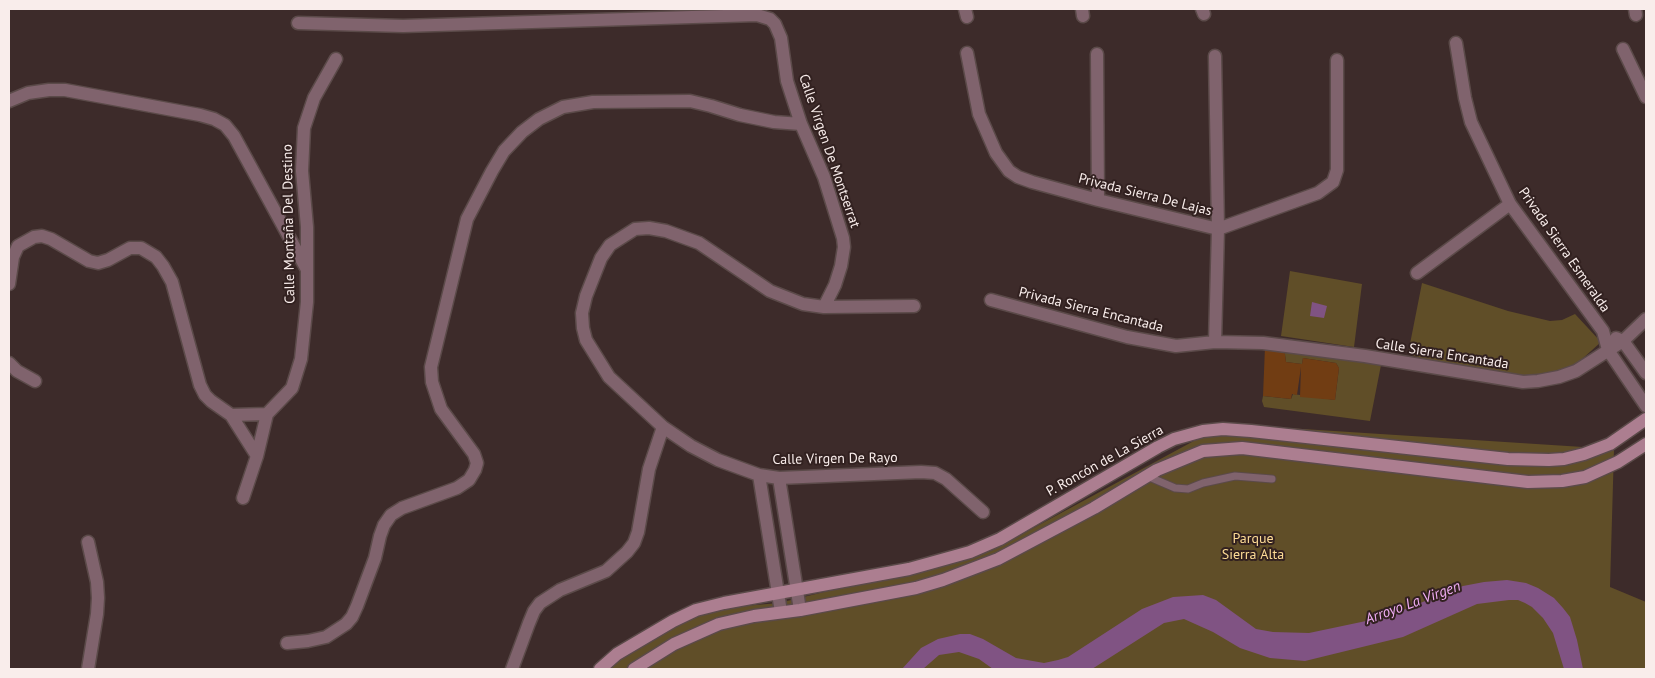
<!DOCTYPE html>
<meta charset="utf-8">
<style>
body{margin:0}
#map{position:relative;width:1655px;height:678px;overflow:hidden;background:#3d2b2a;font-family:"PT Sans",sans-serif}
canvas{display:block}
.frame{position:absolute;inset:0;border:10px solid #f9edeb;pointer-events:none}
</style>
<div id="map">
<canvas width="1655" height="678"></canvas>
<div class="frame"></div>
</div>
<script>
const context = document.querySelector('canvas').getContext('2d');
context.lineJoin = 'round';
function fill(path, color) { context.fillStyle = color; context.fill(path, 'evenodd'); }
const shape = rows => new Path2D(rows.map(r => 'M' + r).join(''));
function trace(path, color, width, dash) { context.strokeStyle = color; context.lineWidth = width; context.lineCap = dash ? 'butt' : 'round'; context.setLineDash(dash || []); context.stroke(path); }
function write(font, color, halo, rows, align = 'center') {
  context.font = font + ' "PT Sans",sans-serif'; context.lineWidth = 4; context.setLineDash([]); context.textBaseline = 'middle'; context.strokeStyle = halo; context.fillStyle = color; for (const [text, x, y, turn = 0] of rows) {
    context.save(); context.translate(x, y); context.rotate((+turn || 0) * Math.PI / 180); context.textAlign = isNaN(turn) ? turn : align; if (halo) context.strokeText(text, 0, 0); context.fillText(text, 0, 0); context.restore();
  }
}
fill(shape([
 [1290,271,1362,284,1354,347,1281,336],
 [1422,283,1508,311,1550,321,1562,320,1575,314,1601,342,1571,369,1533,379,1460,370,1408,354],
 [1284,347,1382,360,1370,421,1264,407,1262,401,1263,396,1291,399,1293,394,1335,400,1339,368,1336,363,1303,358,1302,364,1286,362],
 [1225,424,1614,449,1610,587,1646,602,1646,669,600,669,696,610,779,603,991,551]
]), '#604e28');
fill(shape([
 [1312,302,1327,306,1324,318,1310,316],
 [1507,580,1526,583,1538,588,1554,598,1563,608,1570,617,1577,640,1583,669,1564,669,1553,633,1543,618,1532,607,1525,603,1518,600,1509,600,1477,604,1403,637,1305,661,1270,658,1240,648,1213,632,1184,619,1164,623,1092,669,993,669,979,659,959,652,939,655,923,669,902,669,921,648,938,639,960,634,970,634,983,639,1016,658,1044,663,1058,660,1068,657,1142,609,1173,597,1203,595,1216,600,1256,629,1273,632,1309,633,1385,617,1463,586,1484,582]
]), '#805383');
fill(shape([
 [1265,347,1284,347,1286,362,1302,364,1303,358,1336,363,1339,368,1335,400,1300,397,1301,367,1297,395,1292,394,1291,399,1263,396]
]), '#713d13');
const lane = shape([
 [1147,476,1175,488,1188,489,1203,483,1235,476,1272,479]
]);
const street = shape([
 [965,9,967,17],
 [1082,9,1083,16],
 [1202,9,1204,14],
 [1635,9,1636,15],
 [298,23,403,26,757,15,770,19,775,24,781,38,787,81,801,124,824,177,843,238,844,247,841,266,835,285,824,307],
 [1456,43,1465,98,1471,122,1510,204,1603,331,1608,350,1646,406],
 [1623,49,1646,97],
 [967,53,979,114,996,153,1009,171,1018,177,1032,182,1098,200,1218,229,1318,193,1333,182,1337,170,1337,60],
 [1097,54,1098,200],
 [9,101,28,93,49,90,65,90,200,115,214,119,225,125,234,136,306,268],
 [1417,273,1510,204],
 [9,284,13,257,18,246,34,237,42,236,51,239,89,261,98,263,108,260,130,248,141,248,156,257,163,266,172,282,200,385,205,395,211,401,231,415,257,456],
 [991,300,1127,337,1176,346,1215,342,1263,343,1365,356,1523,382,1538,381,1559,377,1576,371,1623,341,1646,319],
 [914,306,824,307,803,304,770,291,699,243,666,231,649,228,635,229,610,245,601,258,586,296,582,313,583,328,586,340,609,377,663,427,691,446,718,460,759,475,779,478,921,472,935,473,946,479,983,512],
 [1616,338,1623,341,1646,373],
 [1215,342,1218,229,1215,56],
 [9,363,17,371,35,381],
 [231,415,267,414],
 [759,475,781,612],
 [779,478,800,610],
 [243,498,257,456,267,414,292,388,301,359,307,302,307,227,302,171,304,128,314,98,336,59],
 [287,643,308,641,326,637,346,624,352,617,357,606,375,558,380,536,384,525,391,515,402,508,457,488,469,480,475,470,477,463,474,454,441,409,432,382,431,367,467,219,492,171,504,151,522,132,539,119,563,107,593,102,690,101,711,106,740,115,774,122,801,124],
 [88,669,97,614,98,598,97,582,88,542],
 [512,669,529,623,534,611,540,603,560,590,606,571,627,552,634,543,638,532,649,469,663,427]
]);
const secondary = shape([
 [600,669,617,654,673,621,696,610,724,603,909,569,970,552,1000,539,1158,447,1174,439,1203,431,1223,429,1251,431,1508,459,1549,460,1564,459,1584,454,1610,444,1646,419],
 [634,669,674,644,719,624,754,616,800,610,916,588,943,580,998,559,1094,508,1157,470,1203,451,1242,448,1528,482,1562,481,1585,477,1618,462,1646,444]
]);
trace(lane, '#5b4a49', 9);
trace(street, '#5b4a49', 15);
trace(secondary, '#5b4a49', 15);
trace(lane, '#80636d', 7);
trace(street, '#80636d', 12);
trace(secondary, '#ac7e90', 12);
write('14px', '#f9edeb', '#322120', [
 ["Calle Virgen De Montserrat",829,151,71],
 ["Privada Sierra De Lajas",1145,195,14],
 ["Calle Montaña Del Destino",289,224,-91],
 ["Privada Sierra Esmeralda",1564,250,55],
 ["Privada Sierra Encantada",1091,310,14],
 ["Calle Sierra Encantada",1442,354,9],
 ["Calle Virgen De Rayo",835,459,-1],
 ["P. Roncón de La Sierra",1105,461,-29]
]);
write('14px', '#fddb95', '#322120', [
 ["Parque",1253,539],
 ["Sierra Alta",1253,555]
]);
write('italic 15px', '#f0adf4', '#322120', [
 ["Arroyo La Virgen",1413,603,-20]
]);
</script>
